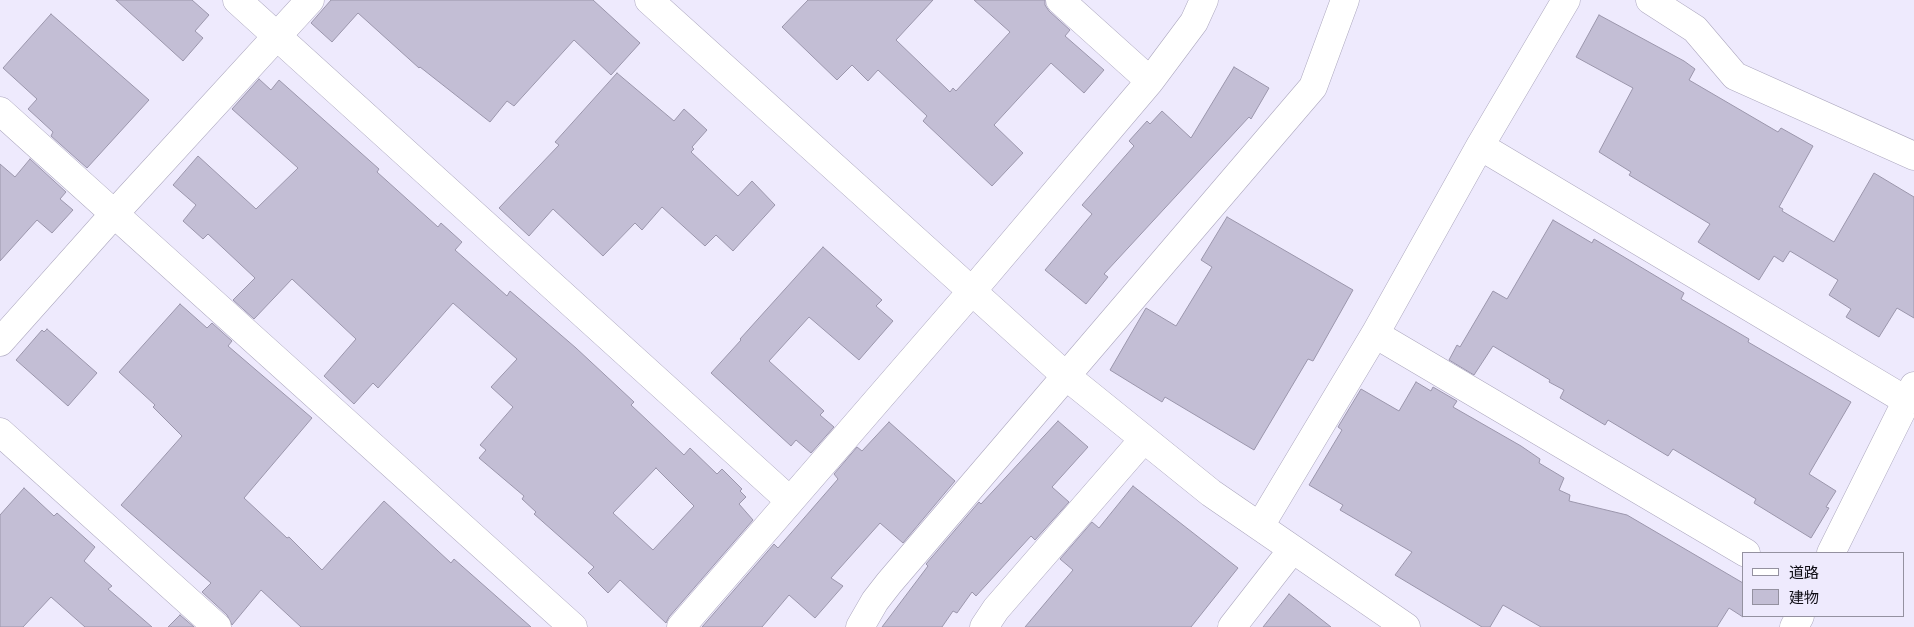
<!DOCTYPE html>
<meta charset="utf-8">
<style>
body{margin:0}
#map{position:relative;width:1914px;height:627px;overflow:hidden;background:#eeeafd;font-family:Raleway,"Noto Sans JP",sans-serif}
canvas{display:block}
.legend{position:absolute;left:1742px;top:552px;width:162px;height:65px;box-sizing:border-box;background:#eeeafd;border:1px solid #9491a0;margin:0;padding:6px 9px;list-style:none;font-size:15px;color:#0e0c14}
.legend li{display:flex;align-items:center;gap:10px;height:25px}
.legend b{width:25px;border:1px solid #9491a0}
</style>
<div id="map">
<canvas width="1914" height="627"></canvas>
<ul class="legend">
<li><b style="height:6px;background:#fff"></b>道路</li>
<li><b style="height:14px;background:#c3bed5"></b>建物</li>
</ul>
</div>
<script>
const context = document.querySelector('canvas').getContext('2d');
context.lineJoin = 'round';
function fill(path, color) { context.fillStyle = color; context.fill(path, 'evenodd'); }
const shape = rows => new Path2D(rows.map(r => 'M' + r).join(''));
function trace(path, color, width, dash) { context.strokeStyle = color; context.lineWidth = width; context.lineCap = dash ? 'butt' : 'round'; context.setLineDash(dash || []); context.stroke(path); }
const building = shape([
 [116,0,192,0,209,15,195,31,203,38,183,61,116,0],
 [331,0,593,0,640,43,611,75,574,40,514,106,507,101,490,122,420,67,419,68,358,13,332,42,311,23,331,0],
 [808,0,933,0,896,40,950,92,953,88,956,91,1010,32,974,0,1045,0,1045,5,1049,11,1070,30,1065,36,1104,70,1084,93,1051,63,994,125,1023,153,992,186,923,121,927,116,878,70,868,81,852,65,837,80,782,27,808,0],
 [51,14,149,100,87,168,51,136,53,132,28,109,37,99,3,68,51,14],
 [1599,15,1684,61,1695,69,1689,80,1778,132,1781,128,1813,146,1779,207,1783,209,1782,211,1834,242,1874,173,1914,197,1914,318,1897,308,1879,337,1846,317,1851,309,1829,295,1838,280,1790,251,1783,262,1774,256,1759,280,1698,242,1710,224,1629,175,1631,172,1599,152,1633,88,1576,57,1599,15],
 [1234,67,1269,88,1251,119,1249,117,1104,274,1108,277,1086,304,1045,270,1092,214,1082,205,1134,146,1129,141,1147,121,1150,124,1162,111,1191,138,1234,67],
 [617,73,674,121,684,109,707,130,692,147,694,149,691,152,738,196,752,181,775,205,733,251,716,235,705,246,662,207,642,230,635,223,603,256,553,209,529,236,499,208,559,145,555,142,617,73],
 [259,79,271,90,279,80,379,169,377,172,438,227,441,223,462,242,455,250,507,296,510,291,576,348,634,402,631,405,684,455,690,448,717,474,722,469,742,489,740,491,746,497,739,504,753,520,669,617,666,623,620,580,608,593,588,573,594,567,534,514,536,512,522,499,524,496,479,458,486,450,480,445,513,407,491,387,517,359,453,303,378,388,373,383,354,404,324,376,356,339,292,279,254,319,233,300,255,278,208,234,203,239,183,221,196,205,173,185,198,156,256,209,298,168,232,109,259,79],
 [656,468,694,506,653,550,613,513,656,468],
 [30,159,66,192,60,199,73,210,52,233,37,220,0,261,0,164,15,177,30,159],
 [1227,217,1353,290,1313,361,1308,359,1254,450,1165,397,1162,402,1110,370,1146,308,1176,326,1212,267,1201,260,1227,217],
 [1553,220,1592,243,1594,239,1684,293,1681,299,1749,339,1748,342,1851,402,1809,474,1836,491,1826,507,1829,508,1811,538,1754,503,1756,499,1673,449,1668,456,1608,420,1605,425,1560,398,1564,390,1549,382,1550,380,1493,346,1474,375,1449,360,1457,345,1460,347,1493,291,1507,299,1553,220],
 [823,247,882,300,876,306,893,321,859,360,809,317,769,361,824,411,820,415,834,427,811,453,796,440,791,446,711,373,741,340,740,339,823,247],
 [180,304,207,328,212,323,232,341,228,346,312,418,244,498,287,538,289,537,322,570,384,501,451,563,454,559,531,627,301,627,261,590,232,625,227,615,202,592,211,583,121,505,182,436,153,407,155,405,119,372,180,304],
 [47,329,97,373,68,406,16,360,42,330,44,332,47,329],
 [1416,382,1431,391,1433,387,1457,401,1453,407,1521,446,1540,459,1539,463,1564,478,1559,490,1570,495,1569,501,1627,515,1743,583,1743,617,1729,608,1717,627,1541,627,1503,605,1490,627,1482,627,1395,575,1412,552,1340,510,1343,505,1309,485,1342,430,1338,427,1361,389,1399,411,1416,382],
 [1058,421,1088,447,1052,487,1069,502,1035,540,1031,536,976,596,972,592,957,613,953,611,942,627,882,627,928,566,926,564,979,502,981,504,1058,421],
 [889,422,955,481,903,543,880,523,831,578,843,586,815,618,789,595,762,627,702,627,774,544,778,548,838,479,834,474,857,447,862,451,889,422],
 [1133,486,1238,568,1191,627,1025,627,1073,570,1060,559,1092,522,1099,528,1133,486],
 [24,488,54,516,57,513,95,547,84,561,112,586,108,589,152,627,85,627,51,597,23,627,0,627,0,515,24,488],
 [1289,594,1331,627,1263,627,1289,594],
 [180,615,194,627,168,627,180,615]
]);
fill(building, '#c3bed5');
trace(building, '#9b96ac', 1);
const street = shape([
 [237,0,789,500],
 [649,0,1066,376,1211,493,1406,627],
 [1060,0,1150,81],
 [1650,0,1695,29,1735,76,1914,156],
 [0,111,573,627],
 [1480,146,1907,401],
 [1375,334,1746,553],
 [0,342,114,214,310,0],
 [0,432,217,627],
 [1260,526,1375,334,1480,146,1566,0],
 [1831,553,1914,386],
 [681,627,972,291,1150,81,1194,22,1204,0],
 [860,627,875,601,889,583,1313,87,1345,0],
 [984,627,996,609,1143,440],
 [1232,627,1292,550],
 [1794,627,1800,616]
]);
trace(street, '#aca7be', 29);
trace(street, '#fff', 28);
</script>
